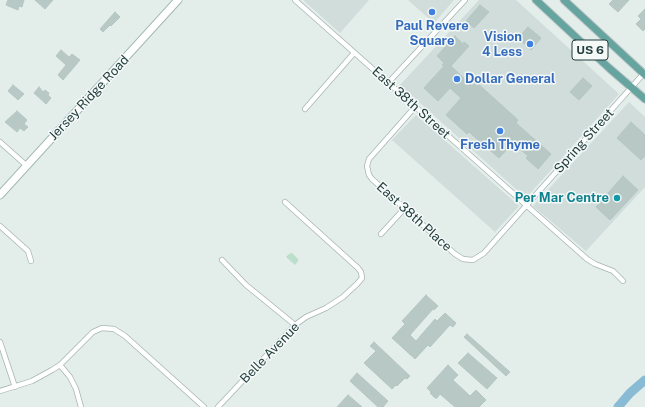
<!DOCTYPE html>
<style>
body{margin:0}
canvas{display:block;background:#e3edea}
</style>
<canvas width="645" height="407"></canvas>
<script>
const context = document.querySelector('canvas').getContext('2d');
context.lineJoin = 'round';
function fill(path, color) { context.fillStyle = color; context.fill(path, 'evenodd'); }
const shape = rows => new Path2D(rows.map(r => 'M' + r).join(''));
function trace(path, color, width, dash) { context.strokeStyle = color; context.lineWidth = width; context.lineCap = dash ? 'butt' : 'round'; context.setLineDash(dash || []); context.stroke(path); }
function write(font, color, halo, rows, align = 'center') {
  context.font = font + ' "Public Sans",sans-serif'; context.lineWidth = 3; context.setLineDash([]); context.textBaseline = 'middle'; context.strokeStyle = halo; context.fillStyle = color; for (const [text, x, y, turn = 0] of rows) {
    context.save(); context.translate(x, y); context.rotate((+turn || 0) * Math.PI / 180); context.textAlign = isNaN(turn) ? turn : align; if (halo) context.strokeText(text, 0, 0); context.fillText(text, 0, 0); context.restore();
  }
}
fill(shape([
 [303,0,369,0,340,33],
 [408,0,454,0,434,23],
 [479,0,516,0,619,94,526,198,400,85],
 [629,102,645,117,645,187,586,251,533,206],
 [416,115,519,206,495,232,392,140]
]), '#d1ddda');
fill(shape([
 [292,253,298,259,298,261,295,265,286,257,289,254]
]), '#bbdfcb');
trace(shape([
 [618,407,630,393,645,380]
]), '#89bbd4', 9);
const building = shape([
 [8,0,24,0,22,7,19,6,18,10,6,5,8,0],
 [35,0,53,0,45,9,35,0],
 [613,0,629,0,618,12,609,4,613,0],
 [480,5,489,12,474,28,466,21,480,5],
 [645,9,645,29,643,31,636,24,641,19,638,16,645,9],
 [115,12,120,17,111,26,110,25,103,32,100,29,115,12],
 [528,27,541,38,531,50,518,38,528,27],
 [455,36,463,44,464,42,469,46,451,66,472,86,476,82,518,120,516,123,551,154,538,169,526,158,528,156,513,143,499,158,469,132,467,134,446,115,461,98,450,88,438,101,424,88,444,66,442,65,444,63,437,56,455,36],
 [61,50,69,57,72,54,80,60,63,80,58,75,66,65,56,56,61,50],
 [583,78,592,86,579,100,570,92,583,78],
 [13,85,24,94,18,100,8,91,13,85],
 [39,87,43,92,45,90,49,93,48,95,51,98,46,104,34,93,39,87],
 [17,111,27,120,24,124,28,127,24,131,20,128,17,132,5,122,17,111],
 [631,122,645,135,645,156,641,160,617,138,631,122],
 [623,176,638,190,610,220,596,207,623,176],
 [426,295,438,306,434,310,433,309,410,335,416,341,435,319,437,321,445,313,456,323,453,327,450,325,430,347,428,345,415,359,392,338,405,324,402,321,426,295],
 [467,334,510,372,506,376,464,337,467,334],
 [374,342,410,376,407,379,405,378,397,386,396,385,392,389,364,363,376,351,370,346,374,342],
 [468,353,497,378,487,389,458,363,468,353],
 [448,365,458,375,453,380,470,396,476,390,486,400,479,407,455,407,440,394,437,398,435,398,430,393,431,392,427,388,448,365],
 [357,373,388,401,383,407,378,407,350,381,357,373],
 [348,395,362,407,337,407,348,395]
]);
fill(building, '#b8c8c4');
trace(building, '#b5c7c3', 1);
const minor = shape([
 [295,0,587,259,595,264,613,271,623,281],
 [388,83,465,0],
 [415,107,369,159,367,166,369,175,372,179,455,254,463,259,473,260,484,253,645,72],
 [305,109,354,53],
 [0,142,27,166],
 [0,226,28,251,31,261],
 [381,234,404,209],
 [222,260,246,285,295,325],
 [0,342,15,387],
 [60,365,70,377,76,389,81,407],
 [0,391,32,381,52,370,60,365,93,332,102,328,114,329,125,336,204,407],
 [218,407,295,325,306,317,326,308,343,297,357,284,362,278,361,272,358,268,285,202]
]);
const secondary = shape([
 [0,195,178,0]
]);
const primary = shape([
 [536,0,609,68,645,99],
 [564,0,645,75]
]);
trace(minor, '#a5b5b3', 6);
trace(secondary, '#a1b9b5', 9);
trace(primary, '#c1c9c9', 9);
trace(minor, '#fff', 4.5);
trace(secondary, '#fff', 7);
trace(primary, '#66a49f', 7);
for (const [x, y, r, color] of [
 [432,12,4,"#3f7fe0"],
 [530,44,4,"#3f7fe0"],
 [457,79,4,"#3f7fe0"],
 [500,131,4,"#3f7fe0"],
 [617,198,4,"#0f9aa8"]
]) { const dot = new Path2D(); dot.arc(x, y, r, 0, 2 * Math.PI); context.fillStyle = color; context.fill(dot); trace(dot, '#f4f9f8', 1.5); }
for (const [x, y, w] of [
 [590,50,36]
]) { const box = new Path2D(); box.roundRect(x - w / 2, y - 10, w, 20, 3); context.fillStyle = '#f4f9f8'; context.fill(box); trace(box, '#223f3d', 1); }
write('bold 12px', '#223f3d', null, [
 ["US 6",590,50]
]);
write('bold 13px', '#366cbe', '#f4f9f8', [
 ["Paul Revere",432,26],
 ["Square",432,41],
 ["Vision",522,37,"right"],
 ["4 Less",522,52,"right"],
 ["Dollar General",465,79,"left"],
 ["Fresh Thyme",500,145]
]);
write('13px', '#223f3d', '#f4f9f8', [
 ["Jersey Ridge Road",89,98,-47],
 ["East 38th Street",411,103,42],
 ["Spring Street",584,141,-48],
 ["East 38th Place",414,217,42],
 ["Belle Avenue",270,353,-46]
]);
write('bold 13px', '#0d838f', '#f4f9f8', [
 ["Per Mar Centre",609,198]
], 'right');
</script>
